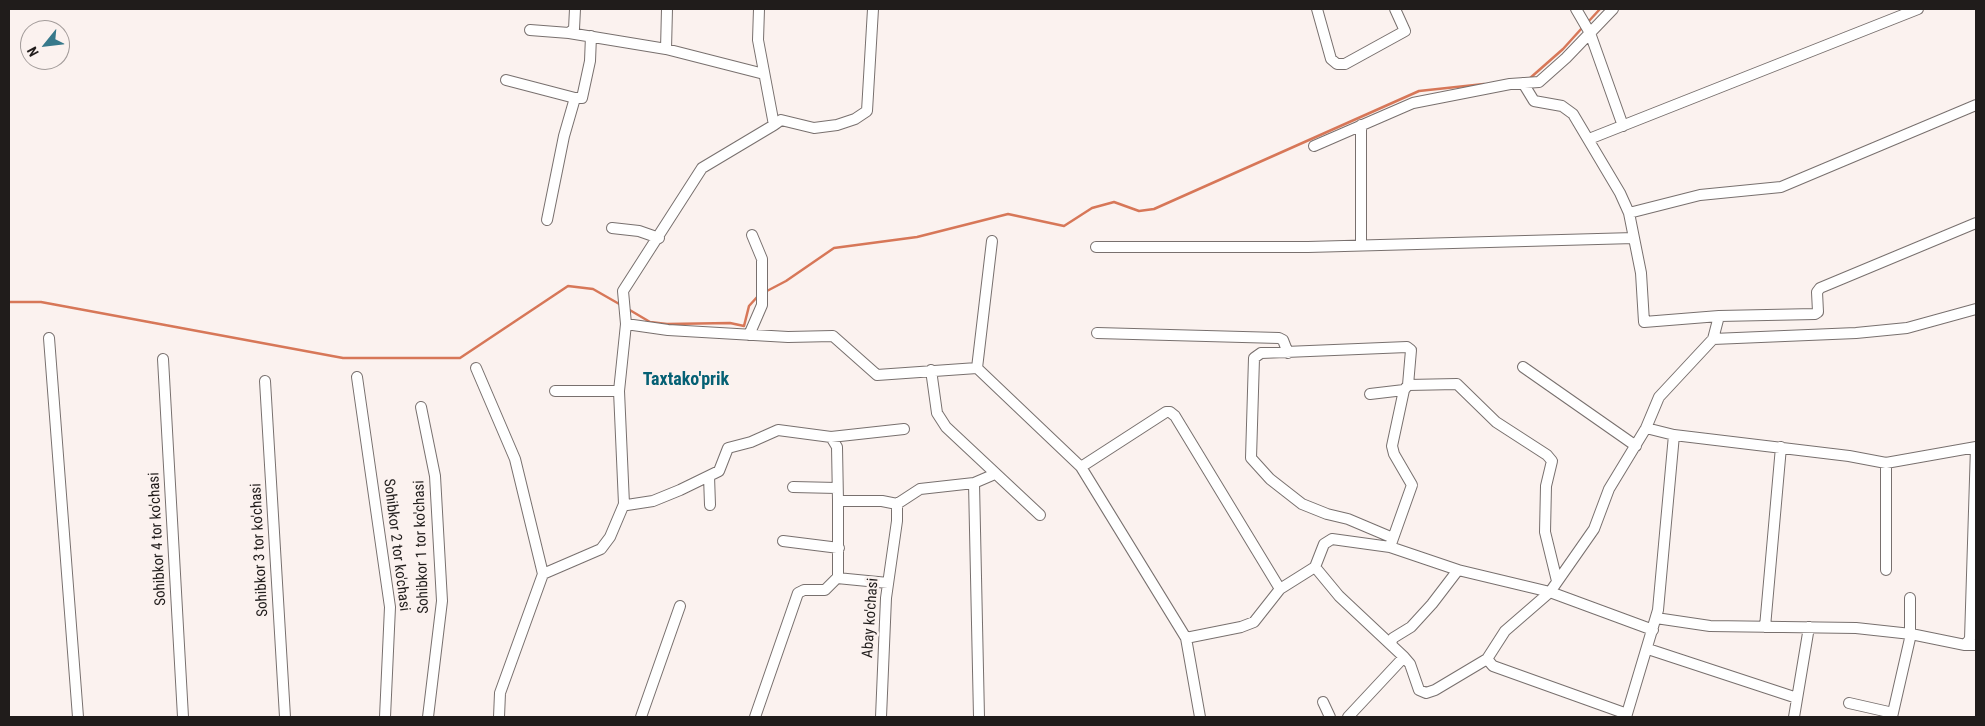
<!DOCTYPE html>
<style>
body{margin:0}
#map{position:relative;width:1985px;height:726px;overflow:hidden;background:#fbf2ef;font-family:"Roboto Condensed",sans-serif}
canvas{display:block}
.frame{position:absolute;inset:0;border:10px solid #201c1b;pointer-events:none}
.north{position:absolute;left:20px;top:20px;width:50px;height:50px;box-sizing:border-box;background:#fbf2ef;border:1px solid #a39c9a;border-radius:50%;rotate:241deg;font-size:14px;font-weight:700;line-height:20px;text-align:center;color:#201c1b}
.north::after{content:'';display:block;margin:auto;width:18px;height:22px;background:#37798b;clip-path:polygon(50% 0,100% 100%,50% 72%,0 100%)}
</style>
<div id="map">
<canvas width="1985" height="726"></canvas>
<div class="frame"></div>
<div class="north">N</div>
</div>
<script>
const context = document.querySelector('canvas').getContext('2d');
context.lineJoin = 'round';
const shape = rows => new Path2D(rows.map(r => 'M' + r).join(''));
function trace(path, color, width, dash) { context.strokeStyle = color; context.lineWidth = width; context.lineCap = dash ? 'butt' : 'round'; context.setLineDash(dash || []); context.stroke(path); }
function write(font, color, halo, rows, align = 'center') {
  context.font = font + ' "Roboto Condensed",sans-serif'; context.lineWidth = 5; context.setLineDash([]); context.textBaseline = 'middle'; context.strokeStyle = halo; context.fillStyle = color; for (const [text, x, y, turn = 0] of rows) {
    context.save(); context.translate(x, y); context.rotate((+turn || 0) * Math.PI / 180); context.textAlign = isNaN(turn) ? turn : align; if (halo) context.strokeText(text, 0, 0); context.fillText(text, 0, 0); context.restore();
  }
}
trace(shape([
 [1588,22,1600,9],
 [1529,79,1563,49,1582,28],
 [765,292,786,281,834,248,917,237,1008,214,1064,226,1092,208,1114,202,1139,211,1154,209,1419,91,1484,84],
 [9,302,41,302,343,358,460,358,568,286,593,289,621,305],
 [628,309,650,322,667,324,730,323,744,326,749,306,758,296]
]), '#d77758', 2.5);
const minor = shape([
 [1317,9,1331,59,1337,64,1345,64,1405,31,1395,9],
 [1576,9,1590,33,1623,126],
 [530,30,569,33,666,49,764,74],
 [569,33,574,29,575,9],
 [666,49,667,9],
 [506,80,575,98,582,98,590,61,591,36],
 [1523,83,1534,101,1562,106,1573,114,1620,193,1629,213,1641,273,1644,322,1719,316,1815,314,1818,312,1817,292,1820,288,1976,223],
 [774,125,781,120,814,128,837,125,855,119,867,111,873,9],
 [1589,139,1918,9],
 [1314,146,1413,103,1510,84,1539,82,1566,58,1613,9],
 [1629,213,1700,195,1781,187,1976,105],
 [547,220,564,136,575,98],
 [612,228,639,231,659,238],
 [992,241,977,368,1081,467,1186,638,1200,717],
 [1361,245,1361,125],
 [1096,247,1308,247,1634,238],
 [626,324,668,330,788,337,833,336,877,375,977,368],
 [1097,333,1279,338,1283,340,1288,353],
 [749,335,762,305,762,259,752,235],
 [49,338,78,717],
 [1713,339,1856,333,1907,328,1976,309],
 [163,359,183,717],
 [1523,367,1636,446],
 [476,368,515,459,543,574],
 [931,370,937,413,946,427,1040,515],
 [357,377,390,607,385,717],
 [265,381,285,717],
 [555,391,619,391],
 [1370,394,1404,390,1408,385,1457,384,1496,422,1547,455,1552,461,1546,486,1545,532,1557,581],
 [421,407,435,476,442,601,428,717],
 [1646,428,1674,435,1849,456,1886,463,1976,447],
 [831,437,837,447,838,501,882,501,897,504],
 [1886,463,1886,570],
 [1081,467,1166,412,1170,412,1175,416,1280,589],
 [709,476,710,505],
 [974,483,995,474],
 [793,487,837,488],
 [624,504,627,505,653,501,680,490,719,471,728,448,751,442,778,430,831,437,904,429],
 [1393,538,1348,519,1327,514,1302,504,1270,479,1251,458,1254,358,1261,353,1407,347,1411,350,1408,385],
 [783,541,839,548],
 [1391,544,1412,485,1394,454,1392,446,1404,390],
 [1315,567,1339,596,1404,657,1410,664,1419,690,1426,693,1435,690,1487,659,1505,631,1550,592,1594,529,1609,489,1646,428,1659,397,1713,339,1719,316],
 [837,578,888,583],
 [1656,618,1710,626,1856,628,1911,634,1965,645,1976,645],
 [1765,627,1781,447],
 [1910,634,1910,598],
 [1186,638,1241,627,1254,622,1280,589,1315,567,1324,544,1332,539,1390,547,1458,570,1550,592,1653,630],
 [1391,643,1393,638,1411,627,1432,604,1458,570],
 [1965,645,1970,639,1976,447],
 [1648,649,1797,698],
 [1487,659,1493,666,1627,714],
 [1323,702,1330,717],
 [1849,703,1893,713],
 [499,717,500,693,543,574,601,549,610,537,624,504,619,391,626,324,623,291,702,168,774,125,758,40,759,9],
 [641,717,680,606],
 [755,717,798,593,804,590,825,590,838,577,838,501],
 [881,717,886,598,897,521,897,504,920,489,974,483,979,717],
 [1348,717,1404,657],
 [1626,717,1658,610,1674,435],
 [1794,717,1809,627],
 [1892,717,1911,634]
]);
trace(minor, '#78706e', 12);
trace(minor, '#fff', 10);
write('15px', '#201c1b', '#fbf2ef', [
 ["Sohibkor 4 tor ko'chasi",158,539,-93],
 ["Sohibkor 2 tor ko'chasi",396,545,83],
 ["Sohibkor 1 tor ko'chasi",422,547,-92],
 ["Sohibkor 3 tor ko'chasi",260,550,-93],
 ["Abay ko'chasi",871,618,-86]
]);
write('bold 18px', '#056074', '#fbf2ef', [
 ["Taxtako'prik",686,380]
]);
</script>
